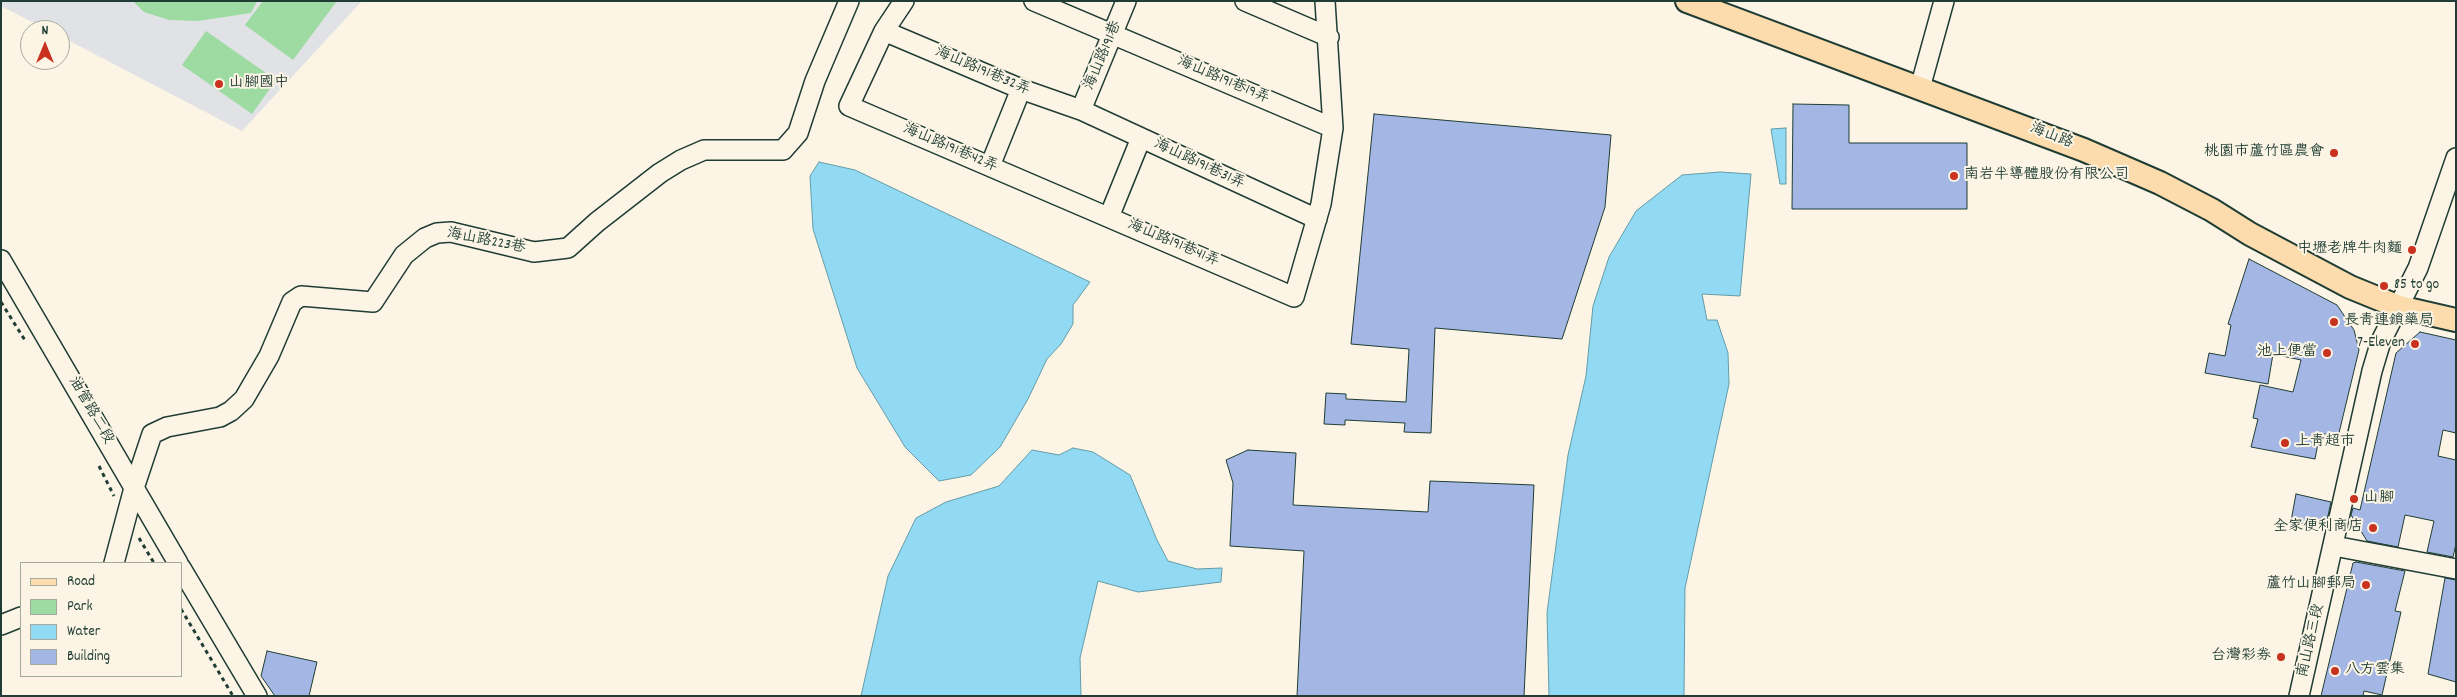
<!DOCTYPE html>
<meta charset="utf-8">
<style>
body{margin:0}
#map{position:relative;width:2457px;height:697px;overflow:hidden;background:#fcf5e5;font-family:Dekko,sans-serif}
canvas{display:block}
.frame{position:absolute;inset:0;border:2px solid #1f3d34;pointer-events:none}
.legend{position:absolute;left:20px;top:562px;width:162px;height:115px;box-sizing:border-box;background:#fcf5e5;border:1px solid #a4ab9e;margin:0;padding:6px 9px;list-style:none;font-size:15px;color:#1f3d34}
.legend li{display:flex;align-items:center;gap:10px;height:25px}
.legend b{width:25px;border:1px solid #a4ab9e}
.north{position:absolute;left:20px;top:20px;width:50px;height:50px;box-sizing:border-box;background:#fcf5e5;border:1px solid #a4ab9e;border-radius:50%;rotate:0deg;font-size:14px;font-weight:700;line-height:20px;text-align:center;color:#1f3d34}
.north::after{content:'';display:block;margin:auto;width:18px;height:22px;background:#c8321e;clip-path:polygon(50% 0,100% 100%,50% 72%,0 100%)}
</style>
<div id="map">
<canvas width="2457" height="697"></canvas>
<div class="frame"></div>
<ul class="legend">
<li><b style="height:6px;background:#fcdcac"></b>Road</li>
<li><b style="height:14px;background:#9ddba2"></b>Park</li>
<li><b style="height:14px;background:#92daf4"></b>Water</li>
<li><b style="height:14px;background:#a3b6e4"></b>Building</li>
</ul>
<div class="north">N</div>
</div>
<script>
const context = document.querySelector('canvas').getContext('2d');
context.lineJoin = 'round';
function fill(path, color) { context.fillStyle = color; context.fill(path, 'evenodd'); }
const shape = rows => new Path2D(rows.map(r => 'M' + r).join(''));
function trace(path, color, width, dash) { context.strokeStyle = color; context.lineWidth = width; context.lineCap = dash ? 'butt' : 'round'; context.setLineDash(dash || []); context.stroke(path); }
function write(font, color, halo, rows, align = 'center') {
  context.font = font + ' Dekko,"LXGW WenKai TC",sans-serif'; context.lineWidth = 4; context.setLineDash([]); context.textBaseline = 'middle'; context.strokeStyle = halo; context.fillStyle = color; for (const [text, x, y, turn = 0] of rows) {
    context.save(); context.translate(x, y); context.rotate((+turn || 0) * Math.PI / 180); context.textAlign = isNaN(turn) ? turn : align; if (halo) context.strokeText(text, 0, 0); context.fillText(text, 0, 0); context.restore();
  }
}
fill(shape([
 [1,1,362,1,242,131,60,36,60,30,48,30,1,6]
]), '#e1e2e5');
fill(shape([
 [133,1,257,1,251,13,198,21,169,20,144,12],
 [263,1,337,1,293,60,245,25],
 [206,31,276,80,252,114,182,65]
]), '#9ddba2');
const water = shape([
 [1786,128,1786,184,1780,184,1771,129,1786,128],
 [819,162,855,170,1090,282,1073,305,1073,324,1061,344,1047,359,1028,399,1000,447,971,475,939,481,905,447,857,368,813,229,810,176,819,162],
 [1720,172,1751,174,1740,296,1702,294,1707,320,1717,320,1728,353,1729,384,1685,588,1684,696,1549,696,1547,613,1568,455,1586,376,1593,306,1609,257,1636,211,1682,175,1720,172],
 [1073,448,1093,452,1130,475,1157,540,1168,561,1197,569,1222,568,1221,582,1138,592,1098,581,1080,658,1081,696,861,696,888,576,916,518,946,502,999,486,1032,450,1059,455,1073,448]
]);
fill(water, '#92daf4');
trace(water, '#649ba7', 1);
const building = shape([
 [1793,104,1849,105,1849,143,1967,143,1967,209,1792,209,1793,104],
 [1374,114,1611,135,1605,207,1562,339,1435,328,1431,433,1404,432,1405,423,1345,420,1345,425,1324,424,1326,393,1346,394,1346,399,1406,402,1409,349,1351,344,1374,114],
 [2249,259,2337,305,2354,330,2359,350,2338,437,2320,433,2315,459,2251,447,2258,419,2253,418,2260,385,2293,392,2301,360,2273,354,2268,384,2205,373,2209,353,2225,356,2231,325,2228,324,2249,259],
 [2420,332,2456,340,2456,433,2443,430,2438,456,2456,460,2456,544,2453,557,2427,552,2434,521,2405,515,2398,547,2367,541,2351,515,2353,508,2360,510,2396,353,2420,332],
 [1248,450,1296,453,1293,505,1428,512,1430,481,1534,485,1524,696,1297,696,1304,551,1230,546,1233,483,1226,460,1248,450],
 [2296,494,2331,502,2325,529,2291,521,2296,494],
 [2356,562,2405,571,2395,611,2401,612,2382,695,2364,691,2363,696,2321,696,2353,563,2356,562],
 [2445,578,2456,580,2456,682,2428,674,2445,578],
 [267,651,317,662,309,696,275,696,261,676,267,651]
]);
fill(building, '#a3b6e4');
trace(building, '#1f3d34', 1);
const minor = shape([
 [904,1,884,31,849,106,1294,297,1321,204,1333,128,1325,1],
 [1034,1,1333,128],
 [1245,1,1329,37],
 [884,31,1021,89,1081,110,1317,219],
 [1920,88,1944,1],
 [1081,110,1126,1],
 [990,166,1021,89],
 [1109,217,1141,138],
 [1,260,178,563],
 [2334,546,2456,569],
 [114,563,134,488,152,434,167,427,220,417,231,411,244,399,269,356,292,302,301,296,373,302,404,255,425,238,437,233,451,232,534,252,568,248,597,222,660,173,681,160,704,150,783,150,798,133,815,81,849,1],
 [181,568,257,696],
 [1,625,21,617],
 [2299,696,2372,371,2381,341,2418,268,2456,158]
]);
const major = shape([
 [1687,1,2084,150,2160,183,2212,210,2250,234,2350,287,2399,307,2456,320]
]);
trace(minor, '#1f3d34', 22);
trace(major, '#1f3d34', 26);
trace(shape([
 [1,302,26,342],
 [99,466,114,496],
 [139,538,154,563],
 [181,609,233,696]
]), '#1f3d34', 3, [4, 4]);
trace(minor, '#fcf5e5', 19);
trace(major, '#fcdcac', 22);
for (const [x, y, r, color] of [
 [219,84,5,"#c8321e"],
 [2334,153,5,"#c8321e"],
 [1954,176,5,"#c8321e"],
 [2412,250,5,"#c8321e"],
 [2384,286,5,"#c8321e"],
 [2334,322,5,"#c8321e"],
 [2415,344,5,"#c8321e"],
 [2327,353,5,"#c8321e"],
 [2285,443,5,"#c8321e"],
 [2354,499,5,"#c8321e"],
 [2373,528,5,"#c8321e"],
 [2366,585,5,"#c8321e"],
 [2281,657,5,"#c8321e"],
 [2335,671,5,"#c8321e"]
]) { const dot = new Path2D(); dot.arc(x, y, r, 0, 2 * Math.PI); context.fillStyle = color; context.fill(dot); trace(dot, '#fcf5e5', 2); }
write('15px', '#1f3d34', '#fcf5e5', [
 ["海山路191巷",1104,56,-67],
 ["海山路191巷32弄",982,72,23],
 ["海山路191巷19弄",1223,81,23],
 ["海山路",2051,137,21],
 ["海山路191巷42弄",950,149,23],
 ["海山路191巷31弄",1199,165,25],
 ["海山路223巷",486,242,11],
 ["海山路191巷41弄",1173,244,23],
 ["油管路二段",90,411,60],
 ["南山路三段",2312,641,-77]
]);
write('15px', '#1f3d34', '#fcf5e5', [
 ["山腳國中",229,84],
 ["桃園市蘆竹區農會",2324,153,"right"],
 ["南岩半導體股份有限公司",1964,176],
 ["中壢老牌牛肉麵",2402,250,"right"],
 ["85 to go",2394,286],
 ["長青連鎖藥局",2344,322],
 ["7-Eleven",2405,344,"right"],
 ["池上便當",2317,353,"right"],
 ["上青超市",2295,443],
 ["山腳",2364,499],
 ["全家便利商店",2363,528,"right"],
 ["蘆竹山腳郵局",2356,585,"right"],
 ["台灣彩券",2271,657,"right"],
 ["八方雲集",2345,671]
], 'left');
</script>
